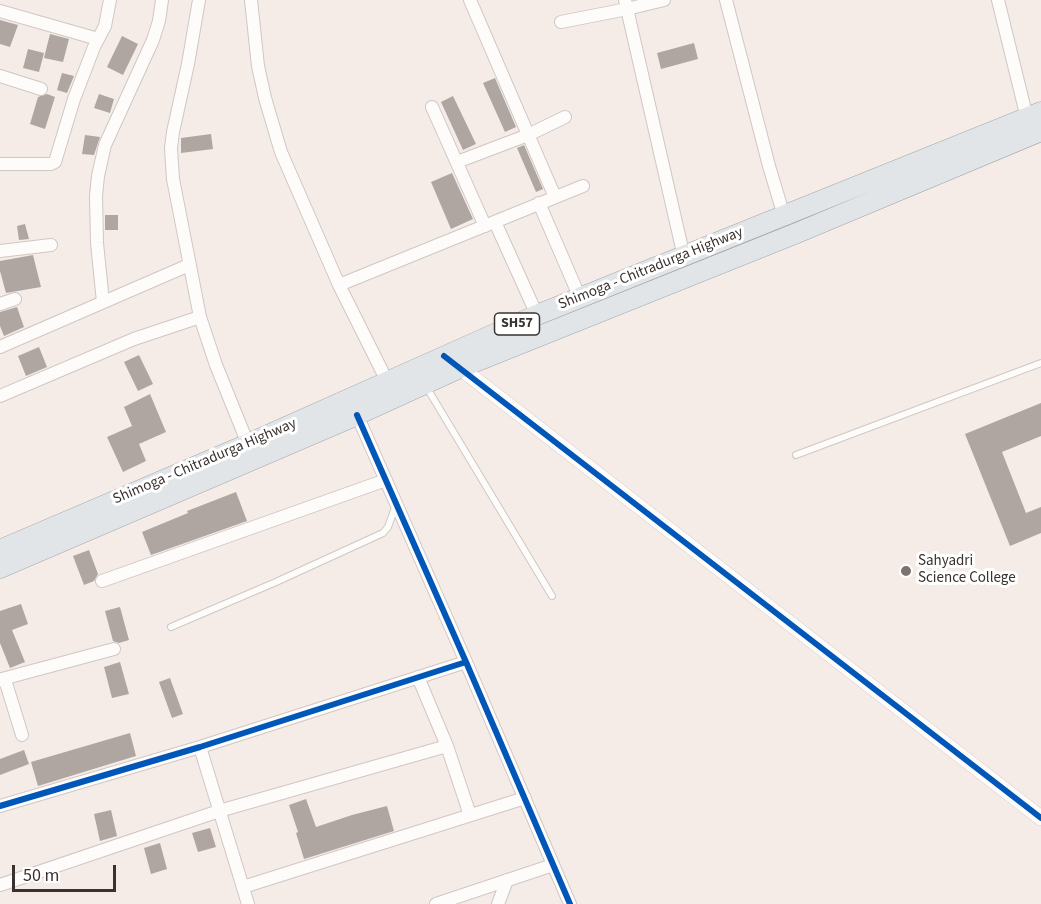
<!DOCTYPE html>
<style>
body{margin:0}
#map{position:relative;width:1041px;height:904px;overflow:hidden;background:#f5ece7;font-family:"Source Sans 3",sans-serif}
canvas{display:block}
.scale{position:absolute;left:12px;top:865px;width:104px;height:27px;box-sizing:border-box;border:3px solid #39322f;border-top:0;padding-left:8px;font-size:18px;line-height:21px;white-space:nowrap;color:#39322f;-webkit-text-stroke:4px #fff;paint-order:stroke}
</style>
<div id="map">
<canvas width="1041" height="904"></canvas>
<div class="scale">50 m</div>
</div>
<script>
const context = document.querySelector('canvas').getContext('2d');
context.lineJoin = 'round';
function fill(path, color) { context.fillStyle = color; context.fill(path, 'evenodd'); }
const shape = rows => new Path2D(rows.map(r => 'M' + r).join(''));
function trace(path, color, width, dash) { context.strokeStyle = color; context.lineWidth = width; context.lineCap = dash ? 'butt' : 'round'; context.setLineDash(dash || []); context.stroke(path); }
function write(font, color, halo, rows, align = 'center') {
  context.font = font + ' "Source Sans 3",sans-serif'; context.lineWidth = 6; context.setLineDash([]); context.textBaseline = 'middle'; context.strokeStyle = halo; context.fillStyle = color; for (const [text, x, y, turn = 0] of rows) {
    context.save(); context.translate(x, y); context.rotate((+turn || 0) * Math.PI / 180); context.textAlign = isNaN(turn) ? turn : align; if (halo) context.strokeText(text, 0, 0); context.fillText(text, 0, 0); context.restore();
  }
}
fill(shape([
 [0,20,18,25,10,47,0,44],
 [50,34,69,39,63,62,44,58],
 [122,36,138,44,123,75,107,67],
 [694,43,698,59,661,69,657,53],
 [28,49,44,53,39,72,23,68],
 [62,73,74,76,67,93,57,90],
 [495,78,516,127,505,132,483,83],
 [47,94,55,97,45,129,30,124,38,97],
 [99,94,114,99,110,113,94,108],
 [453,96,476,144,463,150,441,102],
 [211,134,213,149,181,153,181,138],
 [85,135,100,137,94,155,82,154],
 [524,145,543,189,536,192,517,148],
 [452,173,473,219,451,229,431,182],
 [105,215,118,215,118,230,105,230],
 [25,224,29,239,19,240,17,226],
 [33,255,41,287,6,293,0,271,0,261],
 [17,307,24,327,4,336,0,326,0,312],
 [39,347,47,367,26,376,18,356],
 [139,355,153,384,138,391,124,362],
 [150,394,166,432,139,444,146,461,123,472,107,437,132,426,124,407],
 [1041,403,1041,436,1002,452,1026,513,1041,507,1041,533,1010,546,965,434],
 [236,492,247,521,151,555,142,532,188,513,187,511],
 [89,550,98,574,94,581,84,585,73,556],
 [21,604,28,624,12,630,25,662,10,668,0,643,0,611],
 [120,607,129,640,119,643,113,641,105,611],
 [120,662,129,694,112,698,104,667],
 [170,678,183,714,172,718,159,682],
 [130,733,136,756,38,786,31,762],
 [24,750,29,764,0,775,0,759],
 [306,799,316,827,352,815,387,806,394,831,304,859,296,833,298,832,289,805],
 [111,810,117,836,100,841,94,814],
 [210,828,216,847,198,852,192,833],
 [160,843,167,869,151,874,144,848]
]), '#afa6a1');
const service = shape([
 [427,388,552,596],
 [796,455,1041,363],
 [171,627,276,582,383,533,388,527,396,505]
]);
const minor = shape([
 [199,0,188,64,173,132,171,148,173,179,200,317,216,365,248,444],
 [251,0,258,66,265,98,281,152,339,285,387,381],
 [470,0,555,197],
 [625,0,684,257],
 [726,0,769,166,784,216],
 [998,0,1027,118],
 [0,11,98,39],
 [561,22,627,9,664,0],
 [0,76,41,89],
 [432,107,485,226],
 [457,162,528,135,565,117],
 [0,164,51,164,55,162,74,99,94,47,105,26,110,0],
 [539,203,580,298],
 [495,222,537,315],
 [0,251,51,245],
 [339,285,583,186],
 [103,302,97,243,96,196,98,176,105,145,153,40,159,21,162,0],
 [0,304,15,299],
 [0,347,189,265],
 [0,396,134,339,200,317],
 [357,415,466,662,570,904],
 [102,581,386,480],
 [418,677,447,746,470,815],
 [0,679,6,683,22,735],
 [2,679,114,649],
 [200,747,248,904],
 [0,806,200,747,466,662],
 [0,885,219,811,447,746],
 [243,887,525,798],
 [436,904,553,865],
 [498,904,507,880]
]);
const tertiary = shape([
 [454,363,1041,818]
]);
const primary = shape([
 [0,550,248,444,537,315,1041,112],
 [0,568,357,415,460,368,797,233,1041,131]
]);
trace(service, '#cec7c3', 8);
trace(minor, '#cec7c3', 14);
trace(tertiary, '#cec7c3', 16);
trace(primary, '#a4a7ab', 21);
trace(service, '#fefcfb', 6);
trace(minor, '#fefcfb', 12);
trace(tertiary, '#fefcfb', 15);
trace(primary, '#e1e5e8', 20);
trace(shape([
 [444,356,1041,818],
 [357,415,466,662,570,904],
 [0,806,200,747,466,662]
]), '#0057b8', 6);
for (const [x, y, r, color] of [
 [906,571,6,"#7b736f"]
]) { const dot = new Path2D(); dot.arc(x, y, r, 0, 2 * Math.PI); context.fillStyle = color; context.fill(dot); trace(dot, '#fff', 2); }
for (const [x, y, w] of [
 [517,324,45]
]) { const box = new Path2D(); box.roundRect(x - w / 2, y - 11, w, 22, 4.5); context.fillStyle = '#fff'; context.fill(box); trace(box, '#39322f', 1.5); }
write('bold 14px', '#39322f', null, [
 ["SH57",517,324]
]);
write('15px', '#39322f', '#fff', [
 ["Shimoga - Chitradurga Highway",651,269,-22],
 ["Shimoga - Chitradurga Highway",205,462,-23]
]);
write('15px', '#39322f', '#fff', [
 ["Sahyadri",918,562],
 ["Science College",918,579]
], 'left');
</script>
